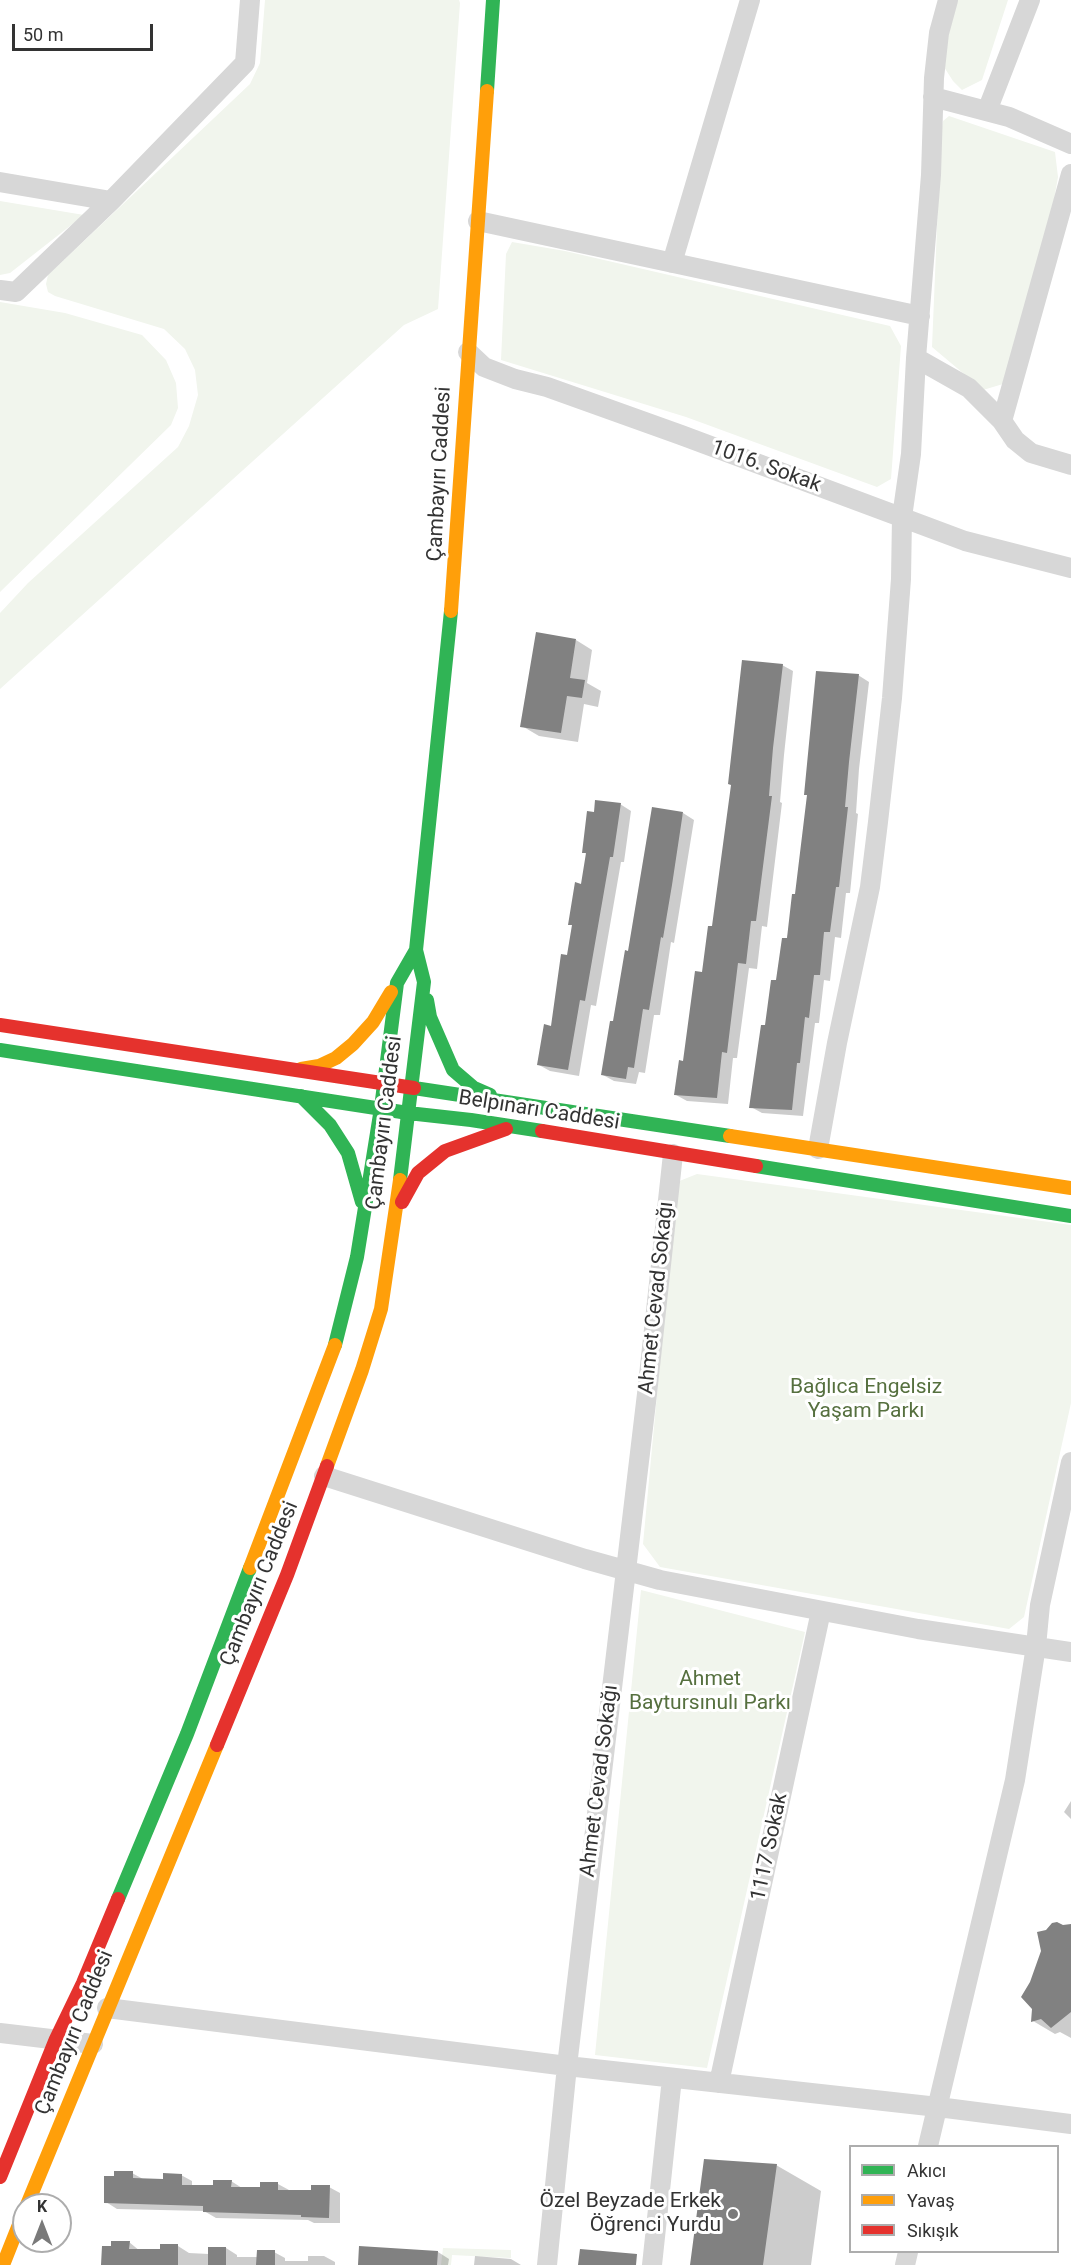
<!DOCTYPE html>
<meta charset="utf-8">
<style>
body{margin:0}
#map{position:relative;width:1071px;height:2265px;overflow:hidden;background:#fff;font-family:Roboto,sans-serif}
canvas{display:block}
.legend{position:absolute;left:849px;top:2145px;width:210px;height:108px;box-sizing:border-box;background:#fff;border:2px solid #adadad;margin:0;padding:8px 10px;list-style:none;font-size:18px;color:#333}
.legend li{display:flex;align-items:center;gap:12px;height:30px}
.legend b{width:30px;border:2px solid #adadad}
.north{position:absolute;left:12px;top:2193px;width:60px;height:60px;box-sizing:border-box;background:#fff;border:2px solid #adadad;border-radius:50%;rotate:0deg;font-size:16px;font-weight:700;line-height:24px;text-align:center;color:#333}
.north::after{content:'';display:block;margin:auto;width:21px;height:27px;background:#7a7a7a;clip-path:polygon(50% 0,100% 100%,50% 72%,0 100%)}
.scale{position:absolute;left:12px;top:24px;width:141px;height:27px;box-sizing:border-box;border:3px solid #333;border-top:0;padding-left:8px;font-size:18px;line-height:21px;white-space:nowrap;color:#333;-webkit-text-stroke:4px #fff;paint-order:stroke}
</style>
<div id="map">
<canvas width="1071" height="2265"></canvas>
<ul class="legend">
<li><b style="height:8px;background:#30b455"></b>Akıcı</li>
<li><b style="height:8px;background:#ff9f0a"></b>Yavaş</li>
<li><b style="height:8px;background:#e5322d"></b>Sıkışık</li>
</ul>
<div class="north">K</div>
<div class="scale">50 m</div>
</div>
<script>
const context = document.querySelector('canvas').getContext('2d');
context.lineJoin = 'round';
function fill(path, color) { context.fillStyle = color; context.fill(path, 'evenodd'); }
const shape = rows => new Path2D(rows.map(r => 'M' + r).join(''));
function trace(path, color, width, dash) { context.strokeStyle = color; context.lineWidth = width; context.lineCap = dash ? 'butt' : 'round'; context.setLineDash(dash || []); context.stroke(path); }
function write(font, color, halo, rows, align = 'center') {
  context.font = font + ' Roboto,sans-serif'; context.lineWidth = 6; context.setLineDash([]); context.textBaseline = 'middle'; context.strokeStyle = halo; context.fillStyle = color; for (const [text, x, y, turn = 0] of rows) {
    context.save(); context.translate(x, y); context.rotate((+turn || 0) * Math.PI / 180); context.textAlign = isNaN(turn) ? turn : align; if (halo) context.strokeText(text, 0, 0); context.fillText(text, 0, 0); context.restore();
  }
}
fill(shape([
 [265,0,459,0,460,3,438,309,404,325,0,689,0,613,28,583,178,447,189,426,198,395,195,370,185,349,164,329,55,296,48,292,46,284,48,275,250,84,260,63],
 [956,0,1008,0,982,80,962,90,953,81,944,67,946,34],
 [949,116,1055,152,1058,177,1049,228,1003,384,983,390,932,347,941,132,943,121],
 [0,201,84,215,10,273,0,275],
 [512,242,565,251,890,326,901,346,891,479,877,487,686,417,501,360,506,254],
 [0,302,65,313,142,335,166,360,176,383,178,408,171,425,0,592],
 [697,1174,1071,1225,1071,1403,1024,1617,1009,1629,660,1567,643,1544,677,1182],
 [641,1590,805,1632,707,2068,595,2055],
 [443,2248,511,2250,511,2258,452,2255,451,2265,441,2265]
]), '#f1f5ed');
fill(shape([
 [576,640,592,650,587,683,601,691,598,707,584,704,578,742,539,736,522,726],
 [782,665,793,671,784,755,780,802,782,803,767,927,762,926,757,969,749,968,737,1058,733,1058,728,1104,687,1101,676,1095,713,928],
 [858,675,869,682,859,769,856,813,858,814,850,893,846,893,841,938,835,937,830,981,824,980,819,1023,815,1023,803,1116,762,1113,751,1107,766,1027,797,896,808,796,805,794],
 [620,804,631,811,624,862,621,862,596,1006,591,1005,579,1076,550,1071,539,1065,552,1027,568,957,573,926,570,924,582,885,587,854,583,852,595,813],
 [683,813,694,820,674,943,671,942,660,1015,654,1015,645,1073,639,1072,636,1084,614,1081,603,1075,629,952],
 [1071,1801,1071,1819,1064,1812],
 [1071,1925,1071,2038,1060,2032,1055,2034,1033,2021,1063,1927],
 [776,2165,821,2191,811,2265,691,2265],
 [132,2173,143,2179,165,2180,181,2175,192,2181,192,2187,215,2187,231,2181,242,2188,261,2189,278,2184,289,2190,289,2192,313,2192,329,2187,340,2193,340,2223,314,2223,308,2220,216,2218,204,2211,117,2209,106,2202],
 [129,2242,140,2251,161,2251,178,2246,189,2253,209,2254,226,2248,237,2255,237,2257,258,2257,274,2252,285,2258,285,2261,308,2261,308,2256,324,2256,335,2262,335,2265,103,2265,113,2248],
 [361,2247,438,2252,449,2259,448,2265,359,2265],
 [475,2256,511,2259,521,2265,474,2265]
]), '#0003');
fill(shape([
 [536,632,576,639,570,678,585,680,582,698,567,696,561,733,520,727],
 [742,660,783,664,773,748,769,796,772,796,756,921,751,921,746,964,738,963,727,1053,722,1052,717,1098,674,1095,679,1060,683,1061,695,971,702,972,708,926,712,926,731,785,728,784],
 [816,671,859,674,849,762,845,807,848,807,839,887,836,887,830,932,824,932,820,975,814,975,809,1018,805,1017,800,1063,797,1063,792,1110,749,1108,761,1025,765,1025,771,980,776,980,782,938,787,938,792,894,795,894,807,795,804,795],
 [595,800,621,803,613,857,610,857,585,1001,580,1000,568,1070,537,1065,544,1024,551,1026,561,954,567,955,572,925,568,925,575,882,581,884,586,853,582,853,587,811,594,812],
 [652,807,683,812,672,885,663,938,661,937,649,1010,643,1009,634,1068,628,1067,626,1079,601,1075,610,1021,613,1021,625,950,628,951],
 [1057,1922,1063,1925,1071,1924,1071,2012,1051,2028,1041,2019,1031,2022,1032,2009,1021,1997,1030,1982,1041,1951,1037,1932,1046,1930,1052,1923],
 [704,2159,777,2164,763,2265,690,2265],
 [114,2171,133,2171,133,2178,163,2179,163,2173,182,2174,182,2185,213,2185,213,2180,232,2180,231,2187,260,2187,260,2182,278,2182,278,2190,311,2190,311,2185,330,2185,329,2218,301,2217,301,2215,203,2212,203,2206,104,2203,104,2176,114,2176],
 [111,2241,130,2241,129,2249,160,2249,160,2244,178,2244,178,2265,101,2265,102,2246,111,2246],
 [359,2246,438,2251,437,2265,358,2265],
 [208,2247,226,2247,226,2265,208,2265],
 [580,2249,637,2254,636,2265,578,2265],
 [257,2250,275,2250,275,2265,256,2265]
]), '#818181');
trace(shape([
 [933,97,1009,117,1071,144],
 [987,111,1030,0],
 [0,182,111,201,16,292,0,290],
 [111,201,245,63,250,0],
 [478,221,920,316],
 [672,263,750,0],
 [468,352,484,367,515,379,547,387,681,435,965,541,1071,568],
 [916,358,969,388,1002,421,1015,440,1031,453,1071,465],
 [1002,421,1071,174],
 [818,1149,837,1043,870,887,878,822,892,698,901,579,902,517,911,454,916,358,931,175,934,78,939,33,948,0],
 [324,1476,585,1559,660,1580,918,1629,1071,1652],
 [107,2008,567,2066,938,2107,1071,2124],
 [0,2033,93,2044],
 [719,2083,821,1611],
 [928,2146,1015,1780,1036,1646,1040,1605,1071,1462],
 [547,2265,567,2066,647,1394,673,1154],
 [652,2265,672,2078],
 [905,2265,908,2252]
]), '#d7d7d7', 20);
trace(shape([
 [487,91,493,0],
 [427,1000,430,1017,453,1070,474,1088,490,1095],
 [0,1050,408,1113,471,1120,542,1131],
 [414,1088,730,1136],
 [301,1096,330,1125,348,1153,362,1202],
 [756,1166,1071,1216],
 [400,1180,424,982,416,950,451,611],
 [335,1345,357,1257,381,1108,397,983,416,950],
 [118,1899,187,1734,250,1568]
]), '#30b455', 14);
trace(shape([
 [451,611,487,91],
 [301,1069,319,1066,336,1058,353,1044,373,1022,391,992],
 [730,1136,1071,1188],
 [327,1466,362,1370,381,1309,400,1180],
 [250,1568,335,1345],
 [27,2205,217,1745],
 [3,2265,24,2212]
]), '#ff9f0a', 14);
trace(shape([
 [0,1025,414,1088],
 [542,1131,756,1166],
 [402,1202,418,1173,445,1151,506,1129],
 [217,1745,287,1575,327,1466],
 [0,2177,56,2039,83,1983,118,1899]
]), '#e5322d', 14);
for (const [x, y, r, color] of [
 [733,2214,6,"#7a7a7a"]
]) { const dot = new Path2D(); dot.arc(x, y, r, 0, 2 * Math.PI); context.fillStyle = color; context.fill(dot); trace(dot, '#fff', 2); }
write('21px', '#333', '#fff', [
 ["1016. Sokak",766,467,20],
 ["Çambayırı Caddesi",440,474,-87],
 ["Belpınarı Caddesi",539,1111,9],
 ["Çambayırı Caddesi",385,1123,-83],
 ["Ahmet Cevad Sokağı",657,1298,-84],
 ["Çambayırı Caddesi",260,1584,-68],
 ["Ahmet Cevad Sokağı",600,1781,-83],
 ["1117 Sokak",770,1847,-78],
 ["Çambayırı Caddesi",75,2033,-68]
]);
write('21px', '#56703f', '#fff', [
 ["Bağlıca Engelsiz",866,1388],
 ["Yaşam Parkı",866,1412],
 ["Ahmet",710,1680],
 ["Baytursınulı Parkı",710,1704]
]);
write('21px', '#333', '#fff', [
 ["Özel Beyzade Erkek",721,2202],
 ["Öğrenci Yurdu",721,2226]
], 'right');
</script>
